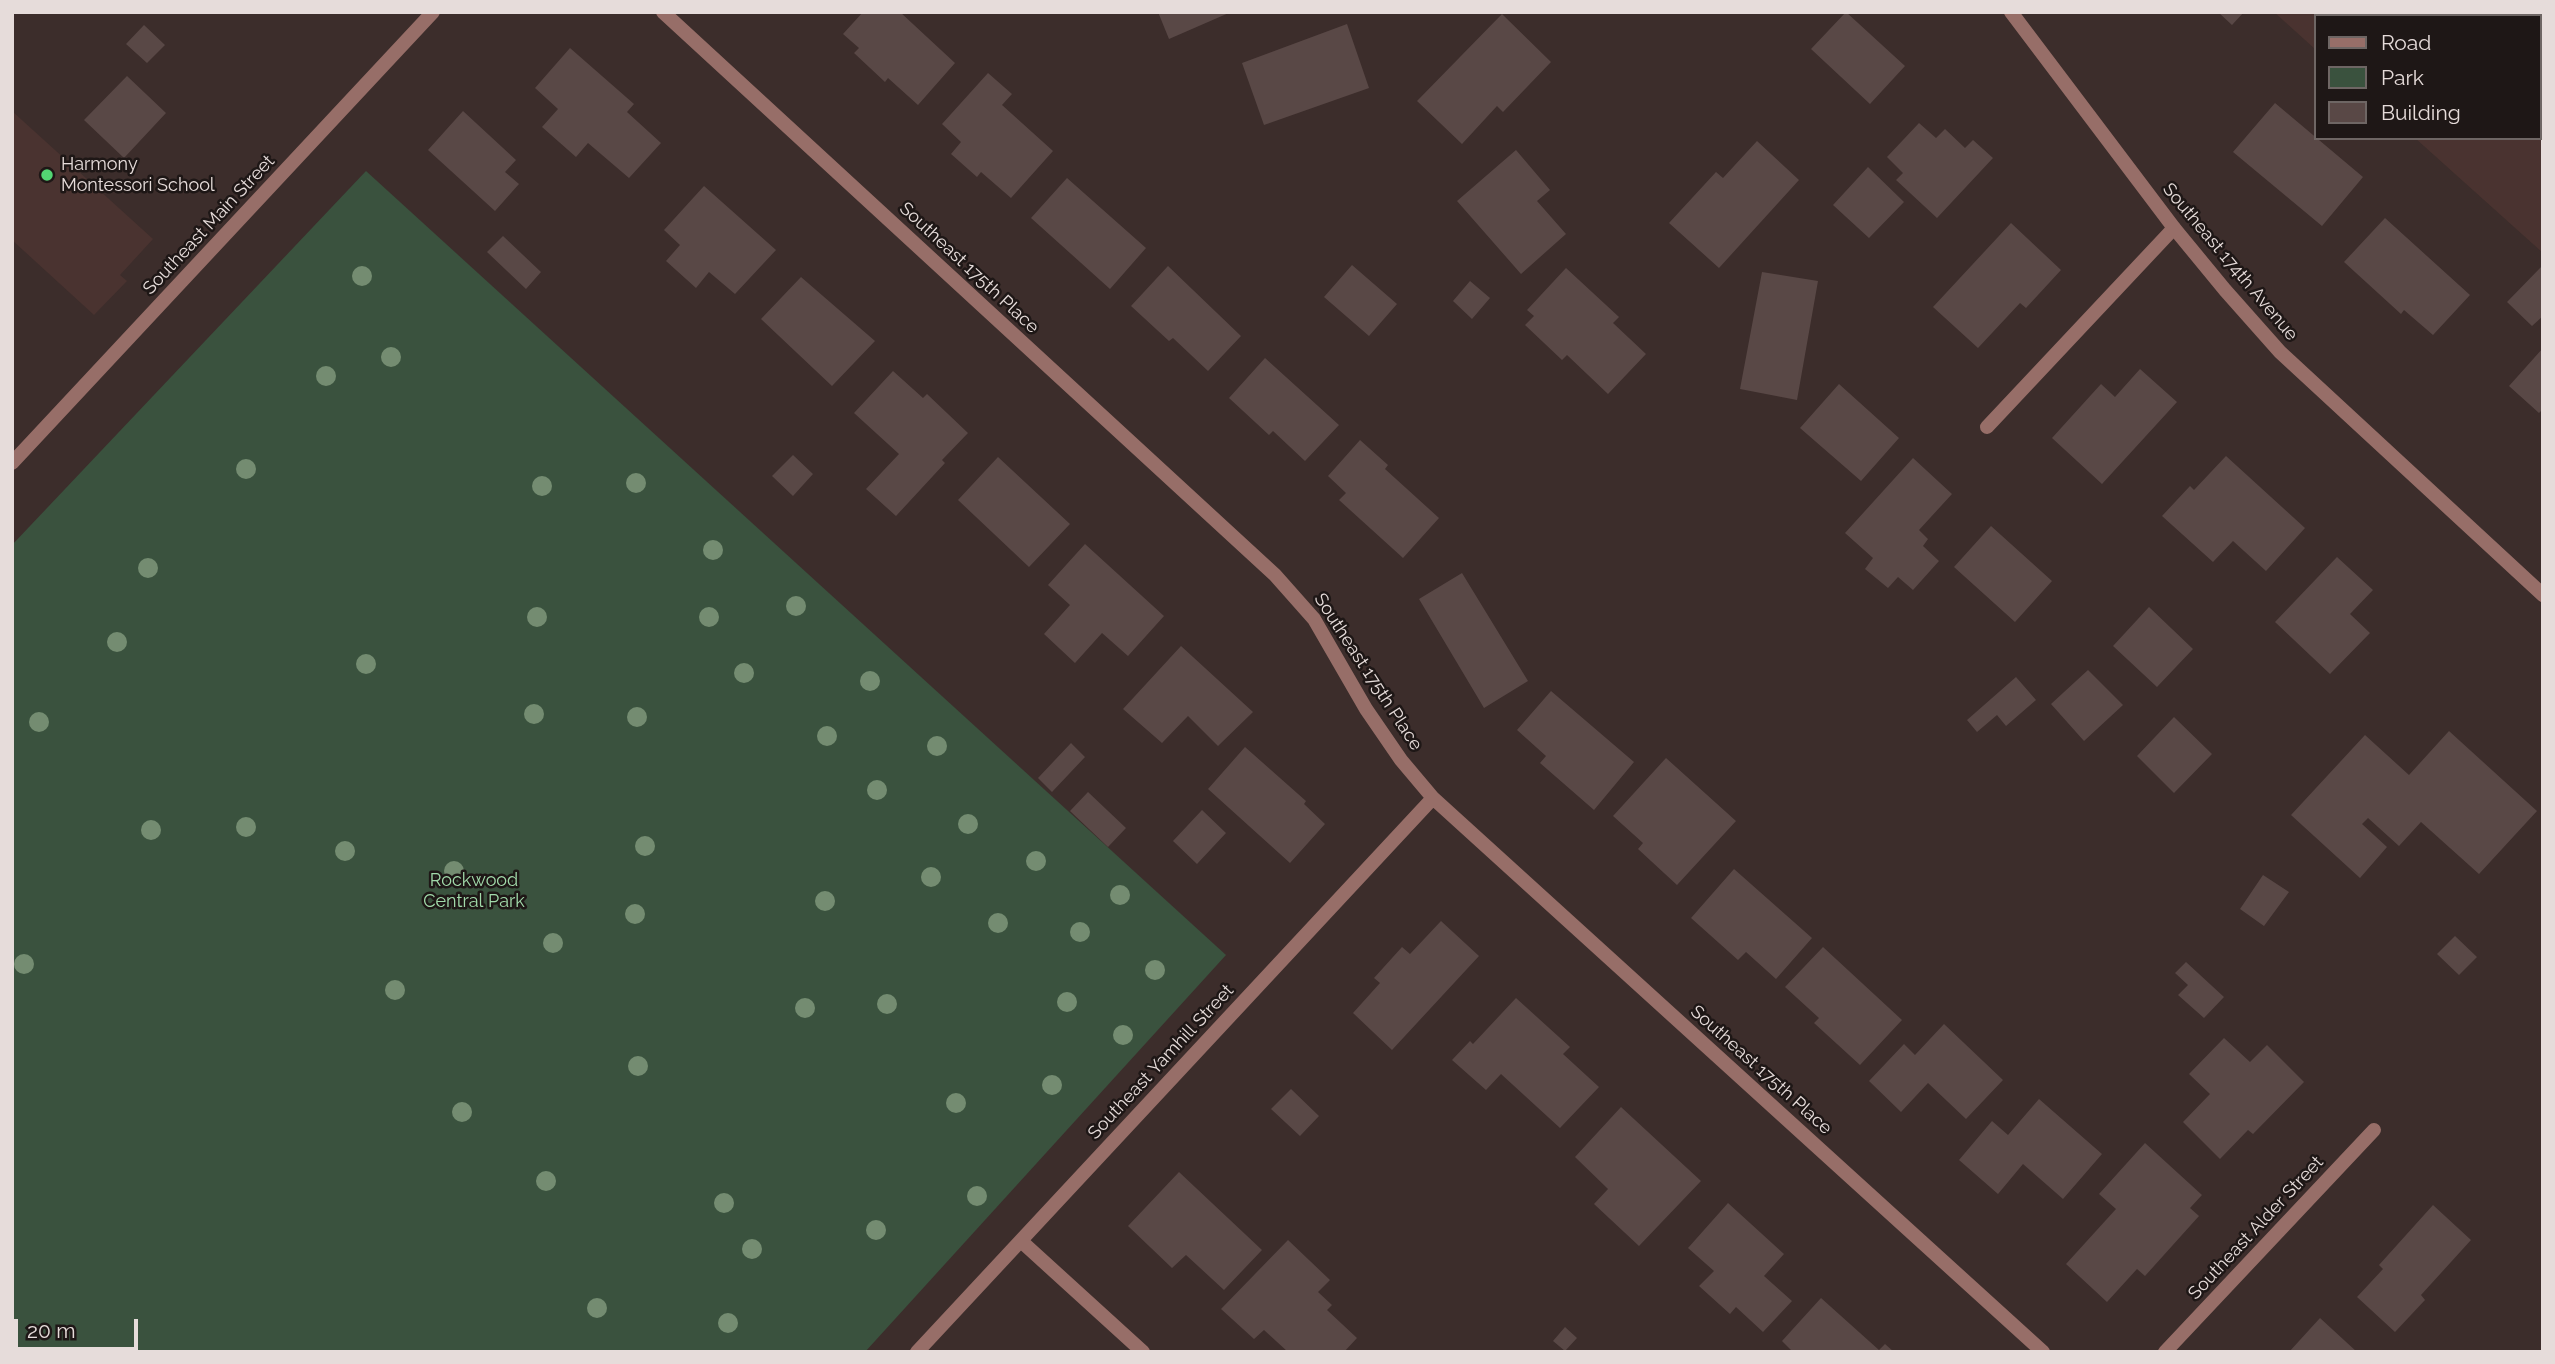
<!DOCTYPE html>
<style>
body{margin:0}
#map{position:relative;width:2555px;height:1364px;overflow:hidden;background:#3c2d2b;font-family:Raleway,sans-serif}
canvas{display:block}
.frame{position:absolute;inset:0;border:14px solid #e6dcda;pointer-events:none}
.legend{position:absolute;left:2314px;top:14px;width:228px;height:126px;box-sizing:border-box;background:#1e1716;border:2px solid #6e6664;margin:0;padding:9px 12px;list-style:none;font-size:21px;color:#e6dcda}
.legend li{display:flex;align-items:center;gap:14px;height:35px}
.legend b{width:35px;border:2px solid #6e6664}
.scale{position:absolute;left:14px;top:1319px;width:124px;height:32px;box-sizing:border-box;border:4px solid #e6dcda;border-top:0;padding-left:9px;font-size:21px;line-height:24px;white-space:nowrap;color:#e6dcda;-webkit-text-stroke:5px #1e1716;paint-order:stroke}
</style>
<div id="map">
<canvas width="2555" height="1364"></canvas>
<div class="frame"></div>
<ul class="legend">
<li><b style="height:9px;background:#976e68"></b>Road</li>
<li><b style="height:19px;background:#3a523e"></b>Park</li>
<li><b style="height:19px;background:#594846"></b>Building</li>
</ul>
<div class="scale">20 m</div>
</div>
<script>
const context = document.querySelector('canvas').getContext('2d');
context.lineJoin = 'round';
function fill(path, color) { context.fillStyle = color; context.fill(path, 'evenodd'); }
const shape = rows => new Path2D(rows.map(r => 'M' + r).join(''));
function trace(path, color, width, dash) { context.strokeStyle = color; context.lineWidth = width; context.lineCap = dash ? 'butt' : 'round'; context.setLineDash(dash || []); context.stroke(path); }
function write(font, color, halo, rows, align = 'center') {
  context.font = font + ' Raleway,sans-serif'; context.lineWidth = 5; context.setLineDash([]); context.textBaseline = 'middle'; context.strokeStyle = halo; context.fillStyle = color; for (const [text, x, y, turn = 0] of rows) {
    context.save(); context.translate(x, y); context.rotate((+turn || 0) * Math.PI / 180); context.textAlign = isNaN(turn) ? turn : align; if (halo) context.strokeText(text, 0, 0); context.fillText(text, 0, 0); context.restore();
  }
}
fill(shape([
 [2274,12,2543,12,2543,253,2415,138,2539,138,2539,16,2315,16,2315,49],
 [12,111,153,239,120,275,127,281,94,315,12,240]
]), '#4a3330');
fill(shape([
 [366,171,1226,955,865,1352,12,1352,12,545]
]), '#3a523e');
fill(shape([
 [863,12,900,12,955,63,918,105,888,78,885,82,854,53,859,48,843,34],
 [1158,12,1231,12,1169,39],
 [1846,12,1905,66,1870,104,1811,49],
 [2218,12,2244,12,2232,25],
 [1502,14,1551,62,1503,112,1497,106,1462,144,1417,101],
 [1347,24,1369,88,1264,125,1242,63],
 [144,25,165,45,147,63,126,44],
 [570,48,634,104,627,112,661,143,629,178,588,143,576,157,542,127,558,109,535,88],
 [988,73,1012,94,1002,105,1053,151,1011,198,981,172,977,177,951,154,961,142,942,124],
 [127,76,166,113,124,158,84,120],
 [2275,103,2363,177,2322,226,2233,152],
 [463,111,516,160,505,172,519,184,495,211,428,150],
 [1919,123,1936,138,1945,129,1965,148,1973,140,1993,158,1937,218,1896,180,1903,173,1887,157],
 [1757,141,1799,180,1719,268,1669,223,1716,172,1723,178],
 [1516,150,1550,190,1537,201,1566,234,1521,274,1457,201],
 [1868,167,1904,202,1869,238,1833,205],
 [1067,178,1146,248,1110,289,1031,218],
 [704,186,776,250,735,294,709,272,696,288,666,261,680,245,664,230],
 [2385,218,2470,295,2433,335,2404,310,2401,314,2344,262],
 [2011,223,2061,270,2026,308,2020,303,1978,348,1933,307],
 [503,236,541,272,526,289,487,252],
 [1352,265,1397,304,1369,336,1324,297],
 [1168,266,1241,336,1208,371,1173,338,1169,341,1131,306],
 [2542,266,2543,316,2532,326,2507,302],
 [1566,268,1619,317,1613,323,1646,354,1608,394,1567,355,1562,360,1525,325,1534,316,1527,310],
 [1762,272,1818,281,1797,400,1740,389],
 [801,277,875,341,832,386,761,319],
 [1470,281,1490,298,1472,319,1453,301],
 [2543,348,2543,409,2539,413,2509,386],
 [1265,358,1339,425,1305,461,1273,431,1269,435,1229,398],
 [2140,369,2177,402,2102,484,2052,438,2101,384,2115,397],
 [893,371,923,398,927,394,968,433,942,460,945,463,896,516,866,489,899,454,854,413],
 [1839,384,1899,438,1861,481,1800,428],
 [1360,440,1388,465,1385,469,1439,518,1403,558,1339,500,1346,493,1328,476],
 [793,455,813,474,793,496,772,476],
 [2226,456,2305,528,2266,571,2233,541,2213,562,2162,516,2190,486,2194,490],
 [998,457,1070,524,1029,567,958,500],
 [1913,458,1952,494,1919,530,1928,539,1923,546,1939,561,1913,590,1898,577,1888,588,1865,569,1873,558,1845,533],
 [1991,526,2052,581,2015,622,1954,567],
 [1085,544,1164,616,1128,656,1102,633,1075,663,1044,634,1070,605,1048,585],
 [2337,557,2373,590,2350,614,2370,633,2330,674,2275,622],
 [1462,573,1528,681,1484,708,1419,599],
 [2149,607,2193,649,2157,687,2113,646],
 [1181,646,1253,712,1218,746,1188,716,1162,743,1123,709],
 [2088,670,2123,705,2084,741,2051,704],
 [2016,677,2036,700,2006,726,1997,715,1977,732,1967,720],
 [1551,691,1634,762,1594,810,1540,763,1546,756,1517,730],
 [2174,717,2212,754,2174,793,2137,756],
 [2449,731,2537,811,2479,874,2421,822,2399,846,2368,818,2362,824,2387,847,2360,878,2291,815,2365,735,2409,775],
 [1071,743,1085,757,1052,792,1038,778],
 [1245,747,1306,801,1304,804,1325,824,1290,863,1208,789],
 [1666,758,1736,821,1677,885,1638,849,1643,843,1613,816],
 [1088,792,1126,828,1108,847,1070,811],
 [1202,810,1226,833,1197,864,1173,841],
 [1734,869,1812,938,1776,979,1746,952,1738,960,1691,918],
 [2263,875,2289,892,2264,926,2240,909],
 [1441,921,1479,956,1392,1050,1353,1013,1380,983,1374,978,1402,947,1410,954],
 [2455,936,2477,957,2459,975,2437,954],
 [1823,947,1902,1020,1860,1065,1814,1023,1819,1018,1785,987],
 [2186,962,2224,997,2204,1018,2178,995,2188,985,2175,973],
 [1516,998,1570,1047,1563,1054,1599,1087,1560,1128,1501,1074,1486,1090,1452,1060,1470,1041,1473,1044],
 [1944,1024,2003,1080,1966,1119,1928,1083,1901,1112,1869,1081,1904,1044,1915,1055],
 [2224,1038,2250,1062,2267,1045,2304,1082,2253,1134,2248,1130,2220,1159,2183,1122,2210,1094,2189,1074],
 [1291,1089,1319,1116,1300,1136,1271,1109],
 [2039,1099,2102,1154,2063,1199,2023,1164,1998,1194,1959,1160,1992,1121,2008,1135],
 [1621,1107,1701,1181,1639,1246,1594,1204,1608,1189,1575,1157],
 [2145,1143,2202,1195,2190,1208,2199,1216,2145,1276,2137,1269,2107,1302,2066,1264,2116,1209,2099,1194],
 [1179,1172,1262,1250,1224,1290,1186,1255,1172,1268,1128,1226],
 [1728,1203,1784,1254,1764,1276,1792,1301,1763,1332,1736,1307,1730,1314,1699,1286,1714,1271,1688,1248],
 [2433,1205,2471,1240,2421,1295,2425,1300,2395,1332,2357,1297,2383,1269,2379,1265],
 [1288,1240,1330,1280,1318,1292,1332,1305,1327,1310,1357,1338,1344,1352,1288,1352,1264,1330,1254,1339,1221,1309],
 [1821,1298,1879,1350,1885,1344,1894,1352,1793,1352,1782,1341],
 [2320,1318,2357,1352,2289,1352],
 [1565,1327,1577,1338,1565,1351,1553,1341]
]), '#594846');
trace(shape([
 [1987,427,2174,228]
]), '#976e68', 14);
trace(shape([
 [663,12,1275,575,1314,619,1366,709,1401,760,1433,798,2043,1352],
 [1021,1241,1143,1352],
 [917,1352,1433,798],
 [2165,1352,2374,1130]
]), '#976e68', 14);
trace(shape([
 [2011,12,2174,228,2225,290,2280,352,2543,595],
 [12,463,433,12]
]), '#976e68', 14);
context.fillStyle = '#748c71';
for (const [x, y] of [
 [362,276],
 [391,357],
 [326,376],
 [246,469],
 [636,483],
 [542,486],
 [713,550],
 [148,568],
 [796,606],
 [537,617],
 [709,617],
 [117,642],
 [366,664],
 [744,673],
 [870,681],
 [534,714],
 [637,717],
 [39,722],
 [827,736],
 [937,746],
 [877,790],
 [968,824],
 [246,827],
 [151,830],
 [645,846],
 [345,851],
 [1036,861],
 [454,871],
 [931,877],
 [1120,895],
 [825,901],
 [635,914],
 [998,923],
 [1080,932],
 [553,943],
 [24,964],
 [1155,970],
 [395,990],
 [1067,1002],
 [887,1004],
 [805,1008],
 [1123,1035],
 [638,1066],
 [1052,1085],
 [956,1103],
 [462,1112],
 [546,1181],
 [977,1196],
 [724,1203],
 [876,1230],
 [752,1249],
 [597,1308],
 [728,1323]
]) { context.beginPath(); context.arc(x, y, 10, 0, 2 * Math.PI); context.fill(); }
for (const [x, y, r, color] of [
 [47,175,7,"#53d673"]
]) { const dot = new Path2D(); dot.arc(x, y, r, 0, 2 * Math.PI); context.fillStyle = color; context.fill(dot); trace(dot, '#1e1716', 2.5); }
write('18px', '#e6dcda', '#1e1716', [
 ["Harmony",61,165],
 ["Montessori School",61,186]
], 'left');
write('18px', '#e6dcda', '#1e1716', [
 ["Southeast Main Street",209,225,-47],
 ["Southeast 174th Avenue",2230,262,50],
 ["Southeast 175th Place",969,268,43],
 ["Southeast 175th Place",1368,672,57],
 ["Southeast Yamhill Street",1161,1062,-47],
 ["Southeast 175th Place",1761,1070,42],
 ["Southeast Alder Street",2256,1228,-47]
]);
write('18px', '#a1daaa', '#1e1716', [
 ["Rockwood",474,881],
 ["Central Park",474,902]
]);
</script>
